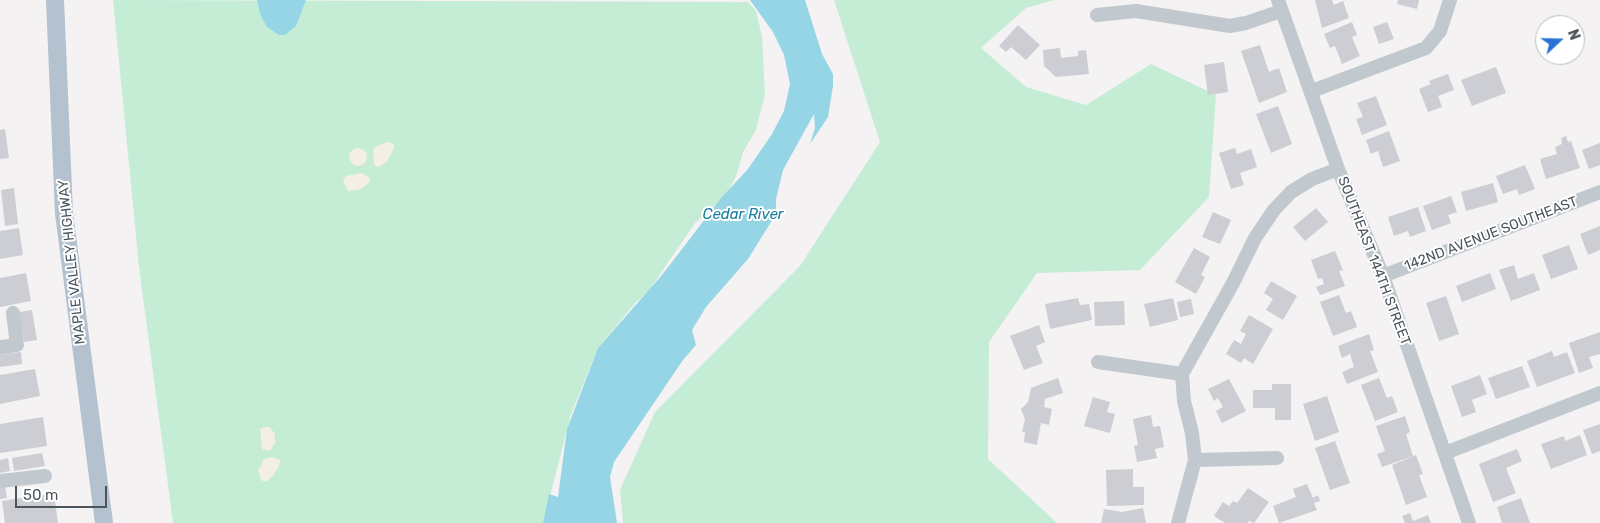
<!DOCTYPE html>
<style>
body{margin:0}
#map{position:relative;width:1600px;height:523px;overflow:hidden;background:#f4f2f2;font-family:Rubik,sans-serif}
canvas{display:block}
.north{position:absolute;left:1535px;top:15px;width:50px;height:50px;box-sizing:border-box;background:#fff;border:1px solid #b7bbbf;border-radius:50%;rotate:69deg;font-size:14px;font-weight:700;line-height:20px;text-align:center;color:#4b555e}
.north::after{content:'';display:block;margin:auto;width:18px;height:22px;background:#2973d7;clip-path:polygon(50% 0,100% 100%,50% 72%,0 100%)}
.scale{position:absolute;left:15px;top:486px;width:92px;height:22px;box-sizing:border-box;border:2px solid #4b555e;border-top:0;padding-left:6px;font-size:15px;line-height:18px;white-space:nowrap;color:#4b555e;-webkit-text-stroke:4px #fff;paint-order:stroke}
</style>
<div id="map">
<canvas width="1600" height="523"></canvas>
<div class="north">N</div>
<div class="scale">50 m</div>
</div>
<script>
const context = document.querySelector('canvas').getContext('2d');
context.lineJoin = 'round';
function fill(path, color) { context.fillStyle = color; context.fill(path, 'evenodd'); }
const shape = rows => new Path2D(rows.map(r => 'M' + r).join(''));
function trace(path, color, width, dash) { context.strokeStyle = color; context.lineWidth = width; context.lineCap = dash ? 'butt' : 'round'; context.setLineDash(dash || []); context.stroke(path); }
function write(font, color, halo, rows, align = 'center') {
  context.font = font + ' Rubik,sans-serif'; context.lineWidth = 4; context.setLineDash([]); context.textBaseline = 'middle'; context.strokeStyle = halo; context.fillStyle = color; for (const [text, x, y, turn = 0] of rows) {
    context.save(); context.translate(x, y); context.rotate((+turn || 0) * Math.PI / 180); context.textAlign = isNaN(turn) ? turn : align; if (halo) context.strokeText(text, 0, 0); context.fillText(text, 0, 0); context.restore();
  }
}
fill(shape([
 [113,0,748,2,756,11,762,36,765,94,756,130,743,152,736,176,725,198,695,223,648,292,635,303,598,348,571,414,543,523,173,523,139,267],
 [834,0,1054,0,1026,8,981,48,1026,87,1086,105,1151,64,1216,95,1209,197,1140,270,1037,273,989,342,988,459,1057,523,623,523,620,490,655,412,800,266,880,142]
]), '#c5edd5');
fill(shape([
 [387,142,394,144,394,148,387,162,378,167,374,165,373,151,375,147],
 '349 157a9 9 0 1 1 18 0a9 9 0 1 1-18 0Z',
 [362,173,369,177,370,182,361,189,348,191,343,181,346,176],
 [263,427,270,427,275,434,275,443,270,451,262,449,260,429],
 [272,457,280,460,279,466,273,476,267,481,262,481,258,471,264,459]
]), '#f3efe5');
fill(shape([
 [257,0,306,0,296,26,285,35,279,35,267,27,260,14],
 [750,0,805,0,822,54,833,74,833,86,828,117,810,144,815,128,814,114,783,170,776,199,776,214,748,259,706,307,692,330,696,345,683,360,614,462,610,477,617,523,543,523,549,494,558,497,567,429,598,348,662,275,722,197,748,169,772,134,784,111,790,84,784,55,773,32]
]), '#96d5e6');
fill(shape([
 [1315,0,1332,0,1334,5,1343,1,1349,18,1322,28],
 [1398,0,1419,0,1417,9,1397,4],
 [1352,22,1357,35,1352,37,1360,56,1342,64,1335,46,1330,48,1324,34],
 [1387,22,1394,39,1379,44,1373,27],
 [1018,25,1040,45,1026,60,1011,47,1006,52,999,46],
 [1260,45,1269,72,1279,68,1287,92,1259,103,1241,51],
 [1060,48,1061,58,1078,56,1078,51,1086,50,1089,74,1056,77,1044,66,1043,50],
 [1224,62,1228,92,1208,95,1204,65],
 [1496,67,1506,93,1472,106,1461,80],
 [1448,74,1454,90,1438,96,1442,107,1428,112,1419,89,1431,84,1429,81],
 [1376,96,1387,125,1362,135,1356,119,1363,117,1357,103],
 [1278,106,1292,144,1271,153,1256,114],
 [5,129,9,158,0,159,0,130],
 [1389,131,1400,161,1383,167,1378,151,1371,154,1366,140],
 [1566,136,1568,142,1571,141,1580,168,1546,179,1540,159,1557,154,1555,147,1562,144,1561,138],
 [1600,143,1600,165,1589,169,1582,150],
 [1235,148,1237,154,1251,149,1257,167,1240,173,1244,185,1231,189,1219,153],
 [1525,165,1535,189,1519,195,1517,189,1503,194,1496,176],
 [1493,183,1498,202,1466,211,1461,192],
 [14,188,18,224,5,226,1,190],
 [1451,196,1457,212,1448,215,1451,223,1432,230,1423,206],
 [1418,207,1426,231,1410,237,1408,231,1394,236,1388,217],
 [1316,208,1328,222,1305,241,1293,227],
 [1213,212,1231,220,1220,244,1202,237],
 [1600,226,1600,250,1588,255,1580,234],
 [19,228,23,255,0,259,0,231],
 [1569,245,1578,269,1551,279,1542,255],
 [1194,248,1210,257,1201,275,1205,277,1196,294,1175,282],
 [1335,251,1343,270,1339,271,1345,286,1320,295,1316,287,1324,284,1322,278,1318,279,1311,260],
 [1514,265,1518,279,1534,273,1540,290,1511,301,1499,270],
 [26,273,31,301,0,307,0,278],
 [1490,273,1496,289,1462,302,1456,286],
 [1271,281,1297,296,1283,320,1266,310,1273,299,1264,293],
 [1339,295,1346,313,1351,311,1357,327,1333,336,1320,302],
 [1446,296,1459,334,1439,341,1426,303],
 [1078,298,1080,305,1089,304,1092,320,1050,329,1045,304],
 [1173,298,1178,320,1150,327,1144,304],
 [1191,299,1194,314,1180,317,1177,302],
 [1124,301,1125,325,1095,326,1094,302],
 [32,310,37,340,24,342,19,312],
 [1249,315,1273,329,1253,364,1244,358,1241,363,1226,354,1234,340,1241,344,1246,334,1240,331],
 [1039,325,1045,342,1036,346,1043,363,1024,370,1010,336],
 [1600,332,1600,354,1589,357,1593,368,1579,373,1569,343],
 [1369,334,1374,350,1370,351,1378,372,1347,384,1342,372,1354,367,1350,354,1342,358,1338,346],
 [1552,351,1554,357,1567,352,1575,373,1537,387,1527,361],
 [21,352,22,364,0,367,0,354],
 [1522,366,1530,387,1496,399,1488,378],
 [35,369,40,396,0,404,0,375],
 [1480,375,1487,394,1472,400,1476,412,1462,417,1451,386],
 [1058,378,1063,393,1045,399,1044,407,1052,409,1049,425,1041,423,1037,445,1024,442,1025,432,1022,432,1025,419,1021,409,1028,402,1031,388],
 [1379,378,1387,398,1392,396,1398,412,1375,421,1361,385],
 [1229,379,1246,411,1222,423,1216,411,1223,407,1218,398,1214,401,1208,389],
 [1272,384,1291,384,1291,420,1275,420,1275,408,1253,408,1253,390,1272,390],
 [1327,396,1339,432,1315,441,1303,404],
 [1093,397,1110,402,1107,412,1115,414,1110,433,1084,426],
 [1151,415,1153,427,1160,426,1164,447,1155,449,1157,458,1137,462,1134,446,1138,445,1133,419],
 [1405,416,1410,432,1406,434,1413,456,1382,467,1377,454,1385,451,1376,426],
 [43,417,47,446,0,453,0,424],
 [1600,424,1600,451,1592,454,1583,430],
 [1580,435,1587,455,1551,469,1541,444,1564,436,1565,441],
 [1335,441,1350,483,1330,490,1315,448],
 [1517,449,1522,461,1506,468,1516,493,1493,502,1479,464],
 [42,453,45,466,14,471,12,458],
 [1416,455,1423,474,1419,475,1427,497,1406,505,1392,465],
 [8,458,10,471,0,473,0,460],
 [1133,469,1133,487,1144,487,1144,505,1107,506,1106,470],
 [1307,484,1313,498,1318,495,1320,501,1314,503,1317,510,1279,523,1273,506,1296,497,1293,489],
 [0,486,5,486,7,498,0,499],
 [1248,488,1269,502,1254,523,1249,521,1247,523,1225,523,1214,516,1223,502,1229,506,1233,501,1237,503],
 [54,493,58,523,5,523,2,501],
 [1521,498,1530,523,1502,523,1497,507],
 [1143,508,1146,523,1101,523,1104,509,1122,512],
 [1410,513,1413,521,1428,515,1431,523,1405,523,1402,516]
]), '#ccced4');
trace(shape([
 [1278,0,1338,169,1383,276,1469,523],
 [1097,15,1136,11,1230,26,1246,23,1281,11],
 [1312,91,1426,48,1440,31,1450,0],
 [1383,276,1600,192],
 [0,347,17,345,13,313],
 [1098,362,1182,374],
 [1182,374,1233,283,1255,238,1274,210,1291,192,1312,179,1338,169],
 [1445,453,1600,393],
 [1195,460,1277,458],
 [0,481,45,476],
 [1178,523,1195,460,1192,433,1184,401,1182,374]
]), '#c1c9cf', 14);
trace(shape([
 [55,0,64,213,104,523]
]), '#b4c1ce', 18);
write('14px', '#4b555e', '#fff', [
 ["142ND AVENUE SOUTHEAST",1491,234,-21],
 ["SOUTHEAST 144TH STREET",1374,261,69],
 ["MAPLE VALLEY HIGHWAY",72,262,-96]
]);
write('italic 15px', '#187f9d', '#fff', [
 ["Cedar River",743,215]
]);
</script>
